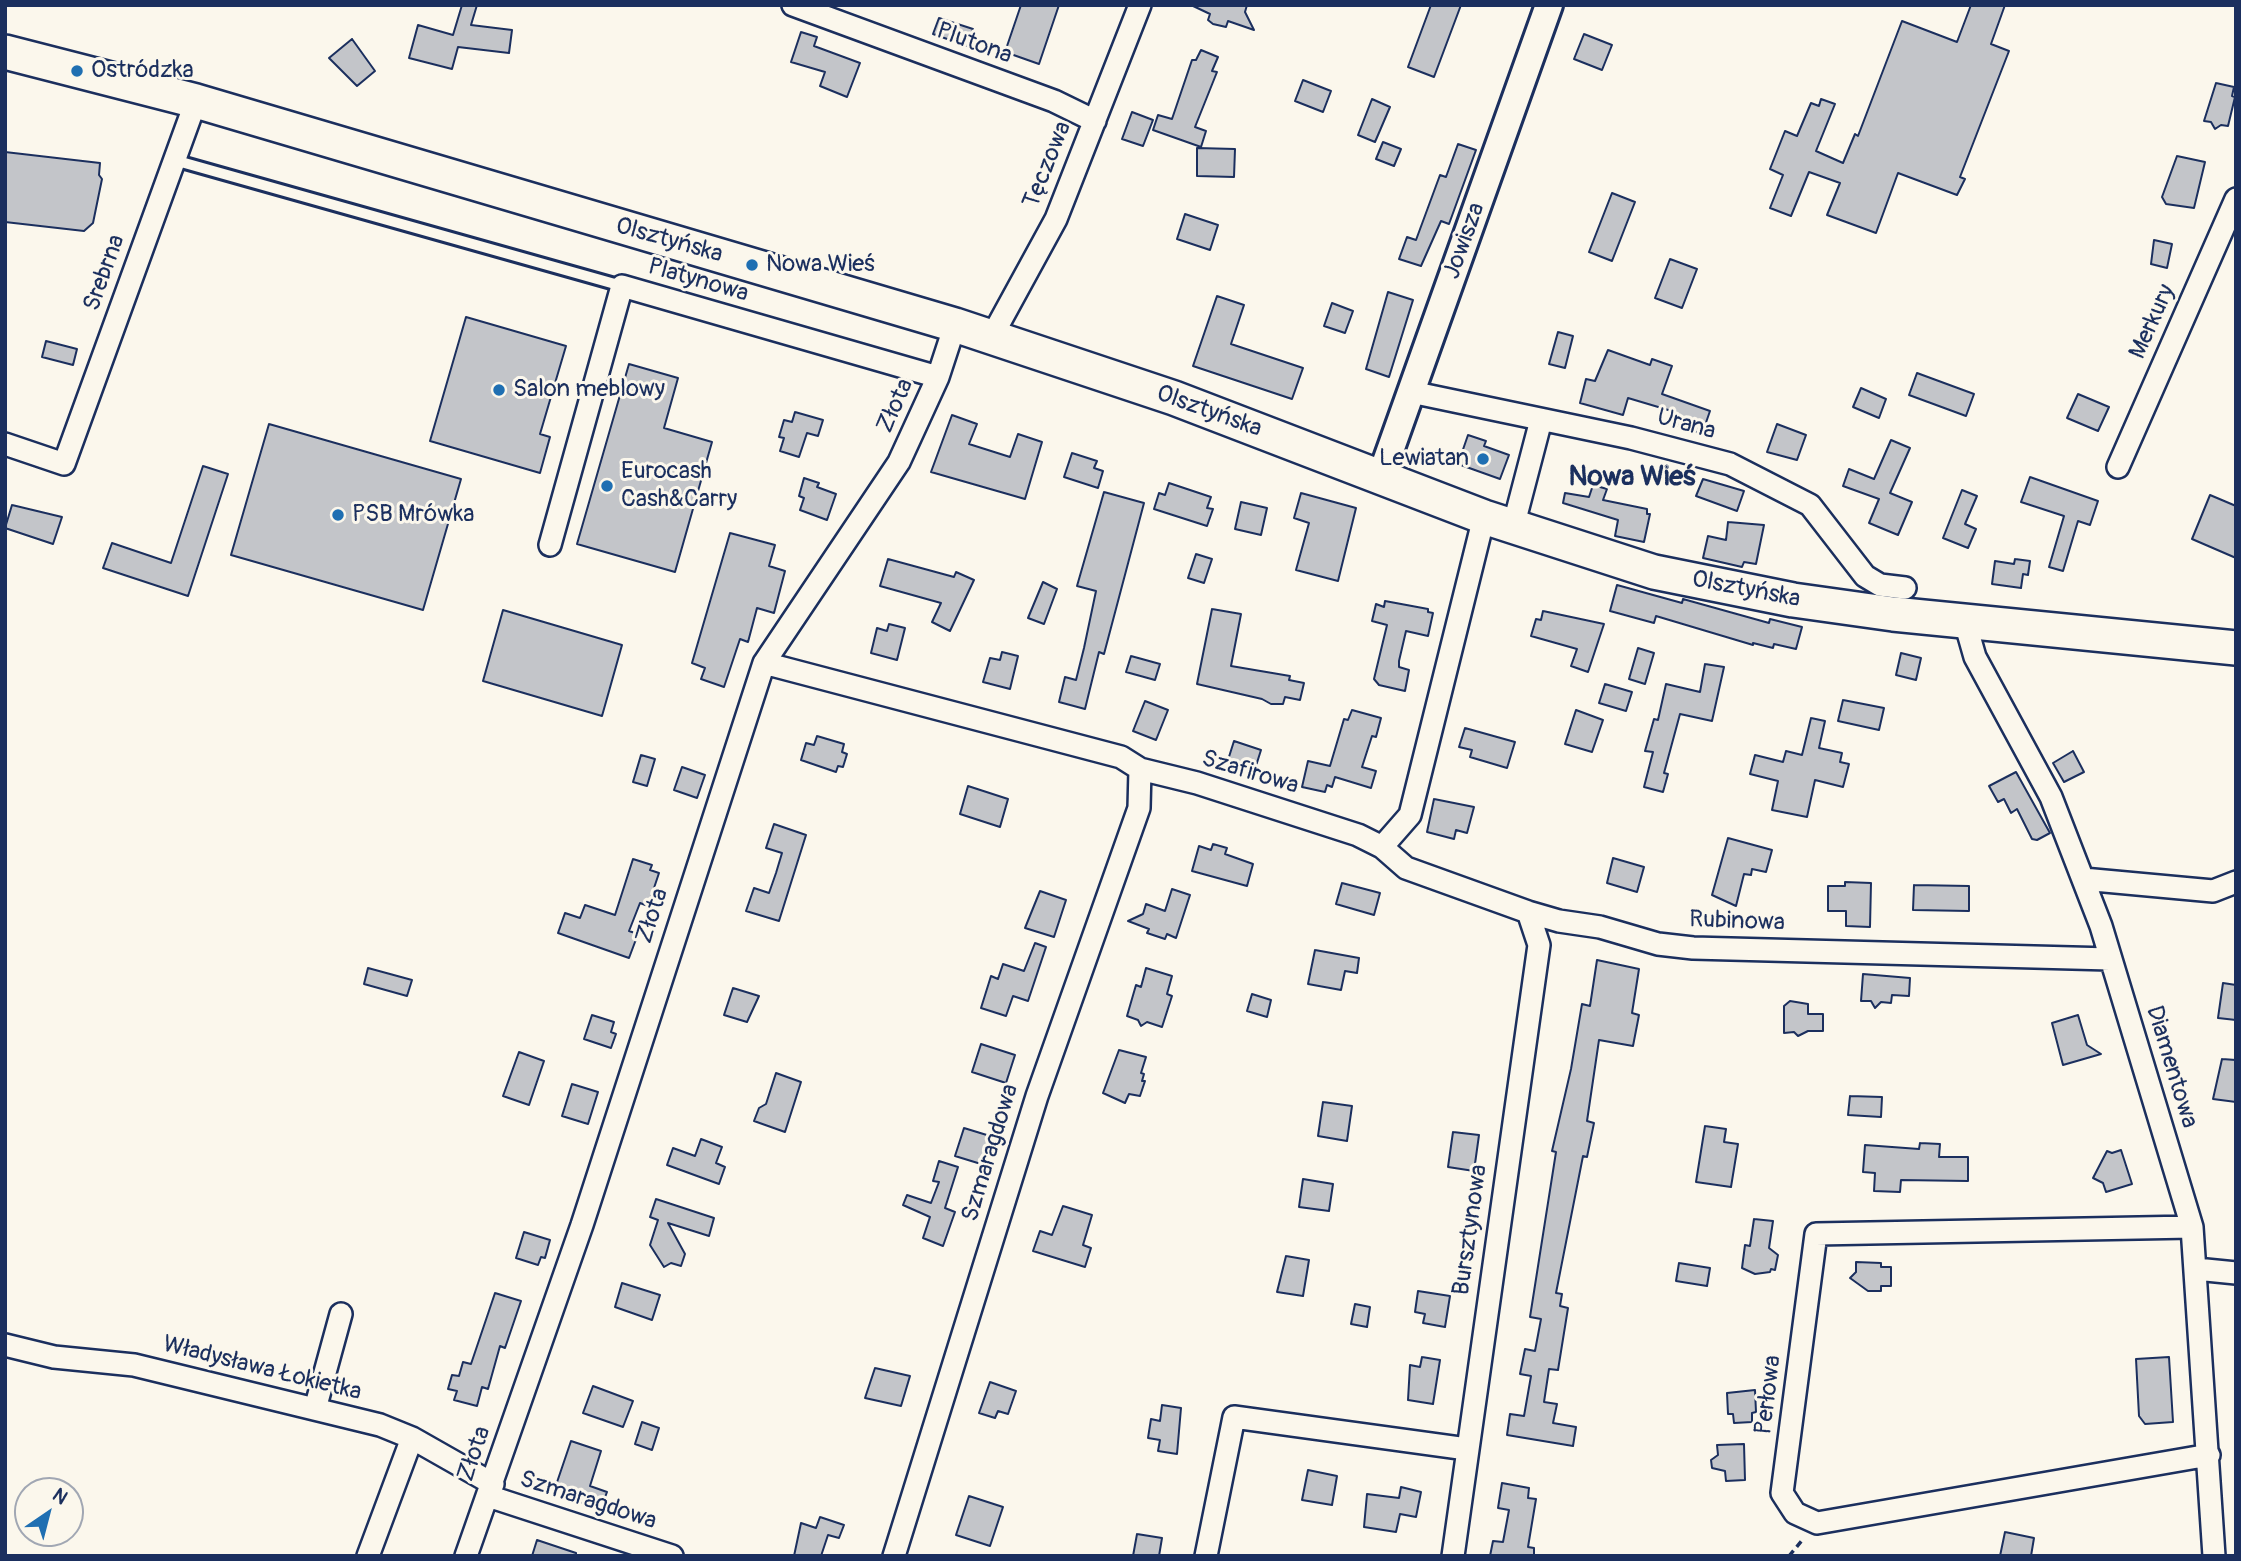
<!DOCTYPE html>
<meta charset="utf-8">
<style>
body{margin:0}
#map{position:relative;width:2241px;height:1561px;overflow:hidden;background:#fbf7ec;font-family:Pangolin,sans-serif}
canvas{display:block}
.frame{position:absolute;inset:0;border:7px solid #1b2f5e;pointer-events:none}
.north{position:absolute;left:14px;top:1477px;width:70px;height:70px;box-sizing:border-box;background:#fbf7ec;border:2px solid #a1a7b3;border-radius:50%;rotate:35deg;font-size:19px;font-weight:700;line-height:28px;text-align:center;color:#1b2f5e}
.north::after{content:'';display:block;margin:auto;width:24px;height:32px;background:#1f6fb2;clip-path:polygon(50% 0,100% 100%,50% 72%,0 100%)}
</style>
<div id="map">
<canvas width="2241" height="1561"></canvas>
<div class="frame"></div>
<div class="north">N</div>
</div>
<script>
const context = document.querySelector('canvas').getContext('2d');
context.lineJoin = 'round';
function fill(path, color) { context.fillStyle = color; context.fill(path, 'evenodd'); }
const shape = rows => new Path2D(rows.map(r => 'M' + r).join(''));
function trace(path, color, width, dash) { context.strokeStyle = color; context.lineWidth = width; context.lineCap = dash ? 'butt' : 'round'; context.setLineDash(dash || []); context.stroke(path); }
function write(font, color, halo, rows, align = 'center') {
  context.font = font + ' Pangolin,sans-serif'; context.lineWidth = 6; context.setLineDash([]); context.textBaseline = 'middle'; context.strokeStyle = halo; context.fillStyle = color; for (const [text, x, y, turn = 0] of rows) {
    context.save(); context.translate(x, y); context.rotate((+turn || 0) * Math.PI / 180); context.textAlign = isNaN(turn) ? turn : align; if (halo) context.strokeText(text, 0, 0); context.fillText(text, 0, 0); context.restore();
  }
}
const building = shape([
 [462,5,477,5,471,25,512,30,509,53,458,47,452,69,409,58,418,25,453,35,462,5],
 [1021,5,1059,5,1039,64,1005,52,1021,5],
 [1191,5,1247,5,1245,12,1254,30,1228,21,1226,27,1213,24,1208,20,1210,14,1191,5],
 [1431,5,1461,5,1434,77,1408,67,1431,5],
 [1971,5,2005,5,1991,44,2009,51,1960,177,1965,179,1957,195,1898,173,1876,233,1827,215,1840,183,1809,172,1791,216,1770,208,1783,175,1770,169,1785,131,1797,136,1811,103,1819,106,1821,99,1835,104,1816,151,1843,163,1855,134,1858,136,1902,21,1957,42,1971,5],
 [939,18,973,29,967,46,933,34,939,18],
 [801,32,817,37,814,46,860,63,847,97,820,86,825,72,791,62,801,32],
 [1584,34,1612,45,1602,70,1574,59,1584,34],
 [352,39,375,71,357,86,329,58,352,39],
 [1201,50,1218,57,1212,71,1217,72,1195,127,1206,131,1201,147,1153,130,1158,115,1172,119,1192,60,1196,60,1201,50],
 [1303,80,1331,91,1323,112,1295,101,1303,80],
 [2216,83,2234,87,2232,96,2235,97,2228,126,2221,125,2215,129,2211,122,2204,121,2216,83],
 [1372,99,1390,107,1375,142,1358,135,1372,99],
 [1132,112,1153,120,1143,146,1122,139,1132,112],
 [1383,142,1401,149,1394,166,1376,159,1383,142],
 [1458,144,1476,150,1449,224,1441,221,1421,266,1399,259,1407,237,1416,240,1440,175,1446,177,1458,144],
 [1197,148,1235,149,1234,177,1197,176,1197,148],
 [5,152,100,163,99,175,102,179,93,223,84,231,5,222,5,152],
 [2177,156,2205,162,2194,208,2166,204,2162,197,2177,156],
 [1612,193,1635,202,1612,261,1589,252,1612,193],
 [1185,214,1218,225,1210,250,1177,239,1185,214],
 [2154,240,2172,244,2167,268,2151,264,2154,240],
 [1670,259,1697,269,1682,308,1655,298,1670,259],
 [1388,292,1413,300,1389,377,1366,369,1388,292],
 [1217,296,1244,305,1231,344,1303,368,1292,399,1193,366,1217,296],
 [1332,303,1353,311,1345,333,1324,326,1332,303],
 [466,317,566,346,540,434,550,437,540,473,430,441,466,317],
 [1558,332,1573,336,1565,368,1549,364,1558,332],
 [46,341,77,349,73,365,42,357,46,341],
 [1608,350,1650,365,1652,359,1672,366,1662,394,1710,411,1702,434,1671,423,1675,412,1628,398,1623,415,1580,403,1586,379,1595,381,1608,350],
 [629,364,678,378,664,428,712,442,675,572,577,544,629,364],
 [1917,373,1974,394,1966,416,1909,395,1917,373],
 [1861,388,1886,399,1879,418,1853,407,1861,388],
 [2078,394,2109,407,2098,431,2067,418,2078,394],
 [795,412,823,420,818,436,807,433,799,457,780,451,784,438,779,437,784,420,792,422,795,412],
 [952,415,977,424,969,444,1010,457,1018,434,1042,442,1025,499,931,472,952,415],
 [269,424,461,479,423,610,231,555,269,424],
 [1777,424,1806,435,1797,460,1767,452,1777,424],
 [1468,435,1486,441,1484,446,1509,455,1500,479,1458,464,1468,435],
 [1891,440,1910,448,1890,493,1912,502,1898,535,1869,523,1879,499,1843,486,1849,469,1874,479,1891,440],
 [1072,453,1097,461,1094,468,1103,471,1098,488,1064,477,1072,453],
 [203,466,228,474,188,596,103,568,112,543,171,563,203,466],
 [2030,477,2098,501,2090,525,2078,521,2063,571,2049,567,2064,516,2021,502,2030,477],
 [804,478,819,483,817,487,836,494,827,520,800,510,804,498,799,496,804,478],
 [1703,479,1744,491,1737,511,1696,496,1703,479],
 [1169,483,1211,497,1207,508,1213,509,1207,526,1154,509,1159,493,1165,495,1169,483],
 [1593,485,1607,489,1603,500,1647,509,1647,514,1650,514,1644,542,1615,536,1618,520,1563,503,1565,493,1589,497,1593,485],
 [1962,490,1977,496,1965,524,1976,529,1968,548,1943,538,1962,490],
 [1104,492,1144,503,1104,654,1099,652,1085,709,1059,702,1065,677,1076,680,1084,648,1096,591,1077,586,1104,492],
 [1301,493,1356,508,1338,581,1296,570,1309,523,1294,518,1301,493],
 [2210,495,2236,506,2236,558,2192,539,2210,495],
 [1241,502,1267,508,1261,535,1235,529,1241,502],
 [12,505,62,517,53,544,5,528,12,505],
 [1728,522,1764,525,1756,564,1744,562,1742,567,1703,558,1708,536,1726,540,1728,522],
 [730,533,775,545,769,566,785,571,774,613,757,608,748,642,740,639,724,687,701,679,705,668,692,663,730,533],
 [1196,554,1212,559,1204,583,1188,578,1196,554],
 [888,559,954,577,956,572,974,580,950,631,932,622,941,603,880,586,888,559],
 [2015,559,2030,561,2028,575,2023,574,2021,588,1992,584,1995,561,2014,564,2015,559],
 [1043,582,1057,589,1044,624,1028,618,1043,582],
 [1617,585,1682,603,1683,599,1769,623,1770,619,1802,627,1796,649,1774,644,1773,648,1753,643,1753,645,1656,616,1654,623,1610,611,1617,585],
 [1385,601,1428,609,1428,612,1433,613,1428,636,1406,631,1399,661,1399,667,1409,670,1405,691,1379,685,1374,679,1387,625,1372,621,1376,604,1384,607,1385,601],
 [1212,609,1241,614,1231,666,1290,676,1289,680,1304,683,1300,700,1285,697,1283,704,1271,704,1262,699,1197,684,1212,609],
 [503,610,622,645,602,716,483,681,503,610],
 [1543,611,1604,624,1588,672,1571,666,1577,649,1531,636,1536,619,1541,620,1543,611],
 [889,624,905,628,897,660,871,653,877,628,887,631,889,624],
 [1638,648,1654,653,1645,684,1629,679,1638,648],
 [1002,652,1018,656,1010,689,983,682,990,658,1000,660,1002,652],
 [1901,653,1921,658,1916,680,1896,675,1901,653],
 [1131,656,1160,664,1155,680,1126,672,1131,656],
 [1705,664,1724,667,1712,721,1680,714,1664,773,1668,774,1663,792,1644,787,1653,752,1645,751,1654,719,1658,720,1666,684,1700,692,1705,664],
 [1605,684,1632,692,1626,711,1599,703,1605,684],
 [1843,700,1884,708,1879,730,1838,721,1843,700],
 [1145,701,1168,710,1156,740,1133,731,1145,701],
 [1352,710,1381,718,1376,737,1372,736,1362,767,1376,771,1371,788,1335,777,1332,787,1327,785,1325,792,1302,787,1308,761,1330,766,1344,719,1348,720,1352,710],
 [1576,710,1603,720,1592,752,1565,744,1576,710],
 [1811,718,1825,721,1819,748,1842,753,1840,762,1849,764,1843,787,1815,780,1807,817,1772,810,1778,781,1750,774,1755,755,1783,762,1786,751,1802,755,1811,718],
 [1465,728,1515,742,1507,768,1470,757,1472,750,1459,747,1465,728],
 [817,736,844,744,842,752,847,754,843,767,838,766,836,772,801,760,806,743,814,745,817,736],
 [1234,741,1261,750,1255,769,1228,760,1234,741],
 [2073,751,2084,772,2064,782,2053,763,2073,751],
 [641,755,655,759,647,786,633,782,641,755],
 [682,767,705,775,697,798,674,790,682,767],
 [2016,772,2050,833,2037,840,2032,839,2017,809,2011,813,2004,799,1998,802,1989,786,2016,772],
 [968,786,1008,799,1000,827,960,814,968,786],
 [1434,799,1474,807,1467,833,1456,830,1454,839,1427,832,1434,799],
 [774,824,806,835,779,921,746,911,754,888,769,893,776,873,782,853,766,848,774,824],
 [1728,838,1772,850,1766,872,1752,869,1751,875,1744,874,1736,906,1712,895,1728,838],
 [1213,844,1227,848,1225,854,1253,864,1247,886,1192,871,1199,846,1211,850,1213,844],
 [1613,858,1644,867,1637,892,1607,883,1613,858],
 [633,859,652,865,650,870,659,873,648,906,640,903,629,931,638,934,629,958,558,933,565,913,580,918,585,905,615,915,633,859],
 [1845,882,1871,883,1870,927,1846,926,1846,911,1828,911,1828,886,1845,886,1845,882],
 [1342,883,1380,893,1374,915,1336,904,1342,883],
 [1914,885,1969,886,1969,911,1913,910,1914,885],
 [1172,889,1190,895,1176,938,1167,934,1165,939,1147,933,1149,929,1128,921,1143,914,1146,904,1165,911,1172,889],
 [1040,891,1066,900,1054,937,1025,928,1040,891],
 [1035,943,1046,947,1028,1001,1013,996,1006,1016,981,1008,991,976,998,979,1003,964,1024,971,1035,943],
 [1315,950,1359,958,1357,973,1345,971,1341,990,1308,984,1315,950],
 [1597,960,1639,969,1632,1013,1639,1015,1633,1046,1599,1040,1587,1121,1594,1123,1587,1157,1583,1156,1556,1293,1562,1294,1560,1306,1568,1308,1558,1370,1549,1369,1544,1402,1557,1404,1553,1423,1576,1427,1573,1446,1507,1435,1510,1414,1524,1416,1531,1376,1520,1374,1525,1349,1535,1351,1541,1319,1530,1317,1556,1152,1552,1151,1571,1069,1582,1004,1590,1006,1597,960],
 [368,968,412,980,407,996,364,984,368,968],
 [1146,968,1172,976,1167,994,1172,996,1162,1027,1147,1022,1141,1026,1138,1020,1127,1016,1136,985,1141,987,1146,968],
 [1863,974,1910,978,1909,996,1892,995,1891,1003,1881,1002,1875,1008,1871,1001,1861,1001,1863,974],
 [2223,983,2236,985,2236,1020,2218,1018,2223,983],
 [733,988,759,996,747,1022,724,1015,733,988],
 [1252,994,1271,1000,1267,1017,1247,1011,1252,994],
 [1790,1001,1808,1004,1808,1014,1823,1014,1823,1031,1808,1031,1798,1036,1794,1032,1784,1033,1784,1006,1790,1001],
 [592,1015,614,1022,611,1032,616,1034,611,1048,584,1039,592,1015],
 [2078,1015,2087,1045,2101,1054,2063,1065,2052,1023,2078,1015],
 [981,1044,1015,1055,1006,1083,972,1072,981,1044],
 [1119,1050,1146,1057,1141,1073,1144,1074,1142,1081,1145,1081,1140,1096,1129,1094,1125,1103,1103,1093,1119,1050],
 [519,1052,544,1061,529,1105,503,1096,519,1052],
 [2222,1059,2236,1060,2236,1102,2213,1099,2222,1059],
 [776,1073,801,1082,785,1132,754,1121,759,1108,766,1104,776,1073],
 [572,1084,598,1092,588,1124,562,1116,572,1084],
 [1850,1096,1882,1097,1881,1117,1848,1115,1850,1096],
 [1323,1102,1352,1106,1347,1141,1318,1136,1323,1102],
 [1705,1126,1726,1129,1724,1142,1738,1144,1731,1187,1696,1182,1705,1126],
 [964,1128,990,1136,981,1164,955,1156,964,1128],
 [1453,1132,1479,1135,1474,1171,1448,1167,1453,1132],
 [701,1139,722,1147,716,1163,725,1167,719,1184,667,1165,673,1148,695,1156,701,1139],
 [1920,1143,1940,1144,1939,1157,1968,1157,1968,1181,1901,1180,1900,1192,1874,1191,1875,1173,1863,1172,1865,1145,1919,1149,1920,1143],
 [2121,1150,2132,1184,2106,1192,2103,1183,2093,1178,2107,1151,2112,1153,2121,1150],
 [939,1161,958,1167,945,1208,955,1212,943,1246,923,1238,930,1217,903,1205,907,1195,931,1203,939,1182,933,1181,939,1161],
 [1303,1179,1333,1184,1329,1211,1299,1207,1303,1179],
 [656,1199,714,1218,709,1236,668,1223,685,1254,681,1266,671,1263,664,1267,650,1245,658,1220,650,1217,656,1199],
 [1063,1206,1092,1215,1083,1245,1091,1248,1085,1267,1033,1251,1040,1231,1052,1235,1063,1206],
 [1754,1219,1773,1221,1769,1248,1778,1255,1775,1270,1771,1269,1770,1272,1755,1274,1742,1268,1745,1245,1750,1246,1754,1219],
 [524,1232,550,1240,545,1258,541,1257,538,1265,516,1258,524,1232],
 [1286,1256,1309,1260,1303,1296,1277,1292,1286,1256],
 [1856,1262,1881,1263,1881,1267,1891,1267,1891,1286,1881,1286,1881,1291,1868,1291,1850,1278,1856,1272,1856,1262],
 [1679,1263,1710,1268,1707,1286,1676,1281,1679,1263],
 [622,1283,660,1295,652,1320,615,1307,622,1283],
 [1418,1291,1450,1296,1445,1327,1423,1323,1425,1314,1415,1312,1418,1291],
 [495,1293,521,1301,505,1348,500,1346,488,1389,482,1387,477,1406,454,1400,457,1391,448,1389,452,1375,459,1376,463,1362,471,1364,495,1293],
 [1355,1304,1370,1307,1367,1327,1351,1324,1355,1304],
 [1422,1357,1440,1360,1433,1404,1408,1400,1410,1365,1420,1367,1422,1357],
 [2169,1357,2173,1422,2145,1424,2139,1416,2136,1359,2169,1357],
 [875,1368,910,1376,901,1406,865,1398,875,1368],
 [990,1382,1016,1391,1008,1414,998,1411,995,1418,979,1413,990,1382],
 [593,1386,633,1401,623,1427,583,1413,593,1386],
 [1755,1390,1756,1412,1752,1413,1752,1422,1734,1423,1733,1414,1728,1414,1727,1393,1755,1390],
 [1162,1405,1181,1408,1177,1454,1158,1451,1160,1440,1148,1438,1151,1419,1160,1421,1162,1405],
 [642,1422,659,1428,652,1450,635,1444,642,1422],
 [571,1441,601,1451,590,1486,607,1492,601,1508,553,1494,571,1441],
 [1744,1444,1745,1480,1726,1481,1725,1471,1712,1468,1711,1460,1718,1455,1717,1445,1744,1444],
 [1308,1470,1337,1476,1332,1505,1302,1500,1308,1470],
 [1502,1483,1529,1488,1528,1498,1536,1499,1528,1547,1534,1548,1534,1556,1490,1556,1493,1541,1503,1542,1509,1510,1498,1508,1502,1483],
 [1401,1487,1421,1492,1416,1517,1400,1514,1396,1532,1364,1527,1367,1494,1399,1498,1401,1487],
 [969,1496,1003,1507,990,1546,956,1535,969,1496],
 [820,1517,844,1525,839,1538,828,1535,821,1556,794,1556,801,1523,816,1528,820,1517],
 [2005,1532,2034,1538,2031,1556,2000,1556,2005,1532],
 [1137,1534,1162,1538,1159,1556,1133,1556,1137,1534],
 [537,1540,576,1553,576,1556,532,1556,537,1540]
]);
fill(building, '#c3c5c9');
trace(building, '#1b2f5e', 2);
const service = shape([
 [174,160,622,286]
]);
const minor = shape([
 [793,5,1054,101,1095,121],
 [991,338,1056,219,1140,5],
 [1411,392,1631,438,1730,464,1810,505,1865,576,1880,585,1905,588],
 [5,444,64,464,196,101],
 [2118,467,2236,199],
 [1513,527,1541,420],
 [550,545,622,286,938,377],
 [1965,622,1975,657,2051,797,2101,926,2192,1227,2214,1556],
 [764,663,1121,757,1140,769,1197,783,1358,835,1382,847,1406,868,1528,912,1559,921,1600,927,1658,944,1693,948,2110,959],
 [1382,847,1410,815,1484,517],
 [2083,879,2213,891,2236,882],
 [2192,1227,1816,1234,1782,1493,1795,1513,1817,1523,2209,1455],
 [2196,1269,2236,1273],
 [5,1345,54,1357,134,1365,380,1425,412,1438,493,1484],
 [315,1409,341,1314],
 [488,1496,672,1556],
 [368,1556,412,1438],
 [466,1556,582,1225,764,663,899,462,938,377,955,325],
 [894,1556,1037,1096,1139,808,1140,769],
 [1206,1556,1234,1417,1467,1449],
 [1453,1556,1539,945,1528,912]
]);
const tertiary = shape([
 [1381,476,1549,5]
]);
const primary = shape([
 [5,52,196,101,955,325,1174,398,1484,517,1654,572,1793,600,1893,614,2236,648]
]);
trace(service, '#1b2f5e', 16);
trace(minor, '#1b2f5e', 26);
trace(tertiary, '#1b2f5e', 32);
trace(primary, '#1b2f5e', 38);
trace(shape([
 [1789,1556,1804,1538]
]), '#1b2f5e', 3.5, [7, 5]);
trace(service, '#fbf7ec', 10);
trace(minor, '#fbf7ec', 21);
trace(tertiary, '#fbf7ec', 26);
trace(primary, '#fbf7ec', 33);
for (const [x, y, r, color] of [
 [77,71,7,"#1f6fb2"],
 [752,265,7,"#1f6fb2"],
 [499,390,7,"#1f6fb2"],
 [1483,459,7,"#1f6fb2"],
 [607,486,7,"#1f6fb2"],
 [338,515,7,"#1f6fb2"]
]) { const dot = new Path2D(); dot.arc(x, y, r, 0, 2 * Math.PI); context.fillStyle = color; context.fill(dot); trace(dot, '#fbf7ec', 2.5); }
write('24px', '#1b2f5e', '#fbf7ec', [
 ["Plutona",974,44,20],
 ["Tęczowa",1048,165,-68],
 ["Olsztyńska",669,241,16],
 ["Jowisza",1465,241,-70],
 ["Srebrna",105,273,-70],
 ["Platynowa",698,281,16],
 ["Merkury",2153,322,-66],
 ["Złota",896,406,-66],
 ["Olsztyńska",1209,412,20],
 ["Urana",1686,425,15],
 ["Olsztyńska",1746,590,11],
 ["Szafirowa",1250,773,17],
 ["Złota",653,916,-72],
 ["Rubinowa",1737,922,2],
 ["Diamentowa",2171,1067,73],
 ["Szmaragdowa",991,1153,-73],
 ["Bursztynowa",1471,1230,-82],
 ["Władysława Łokietka",262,1369,14],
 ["Perłowa",1769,1395,-83],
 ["Złota",475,1454,-71],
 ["Szmaragdowa",588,1501,18]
]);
write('24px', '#1b2f5e', '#fbf7ec', [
 ["Ostródzka",91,71],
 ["Nowa Wieś",766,265],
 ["Salon meblowy",513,390],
 ["Lewiatan",1469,459,"right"],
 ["Eurocash",621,472],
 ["Cash&Carry",621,500],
 ["PSB Mrówka",352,515]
], 'left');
write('bold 28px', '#1b2f5e', '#fbf7ec', [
 ["Nowa Wieś",1632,478]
]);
</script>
